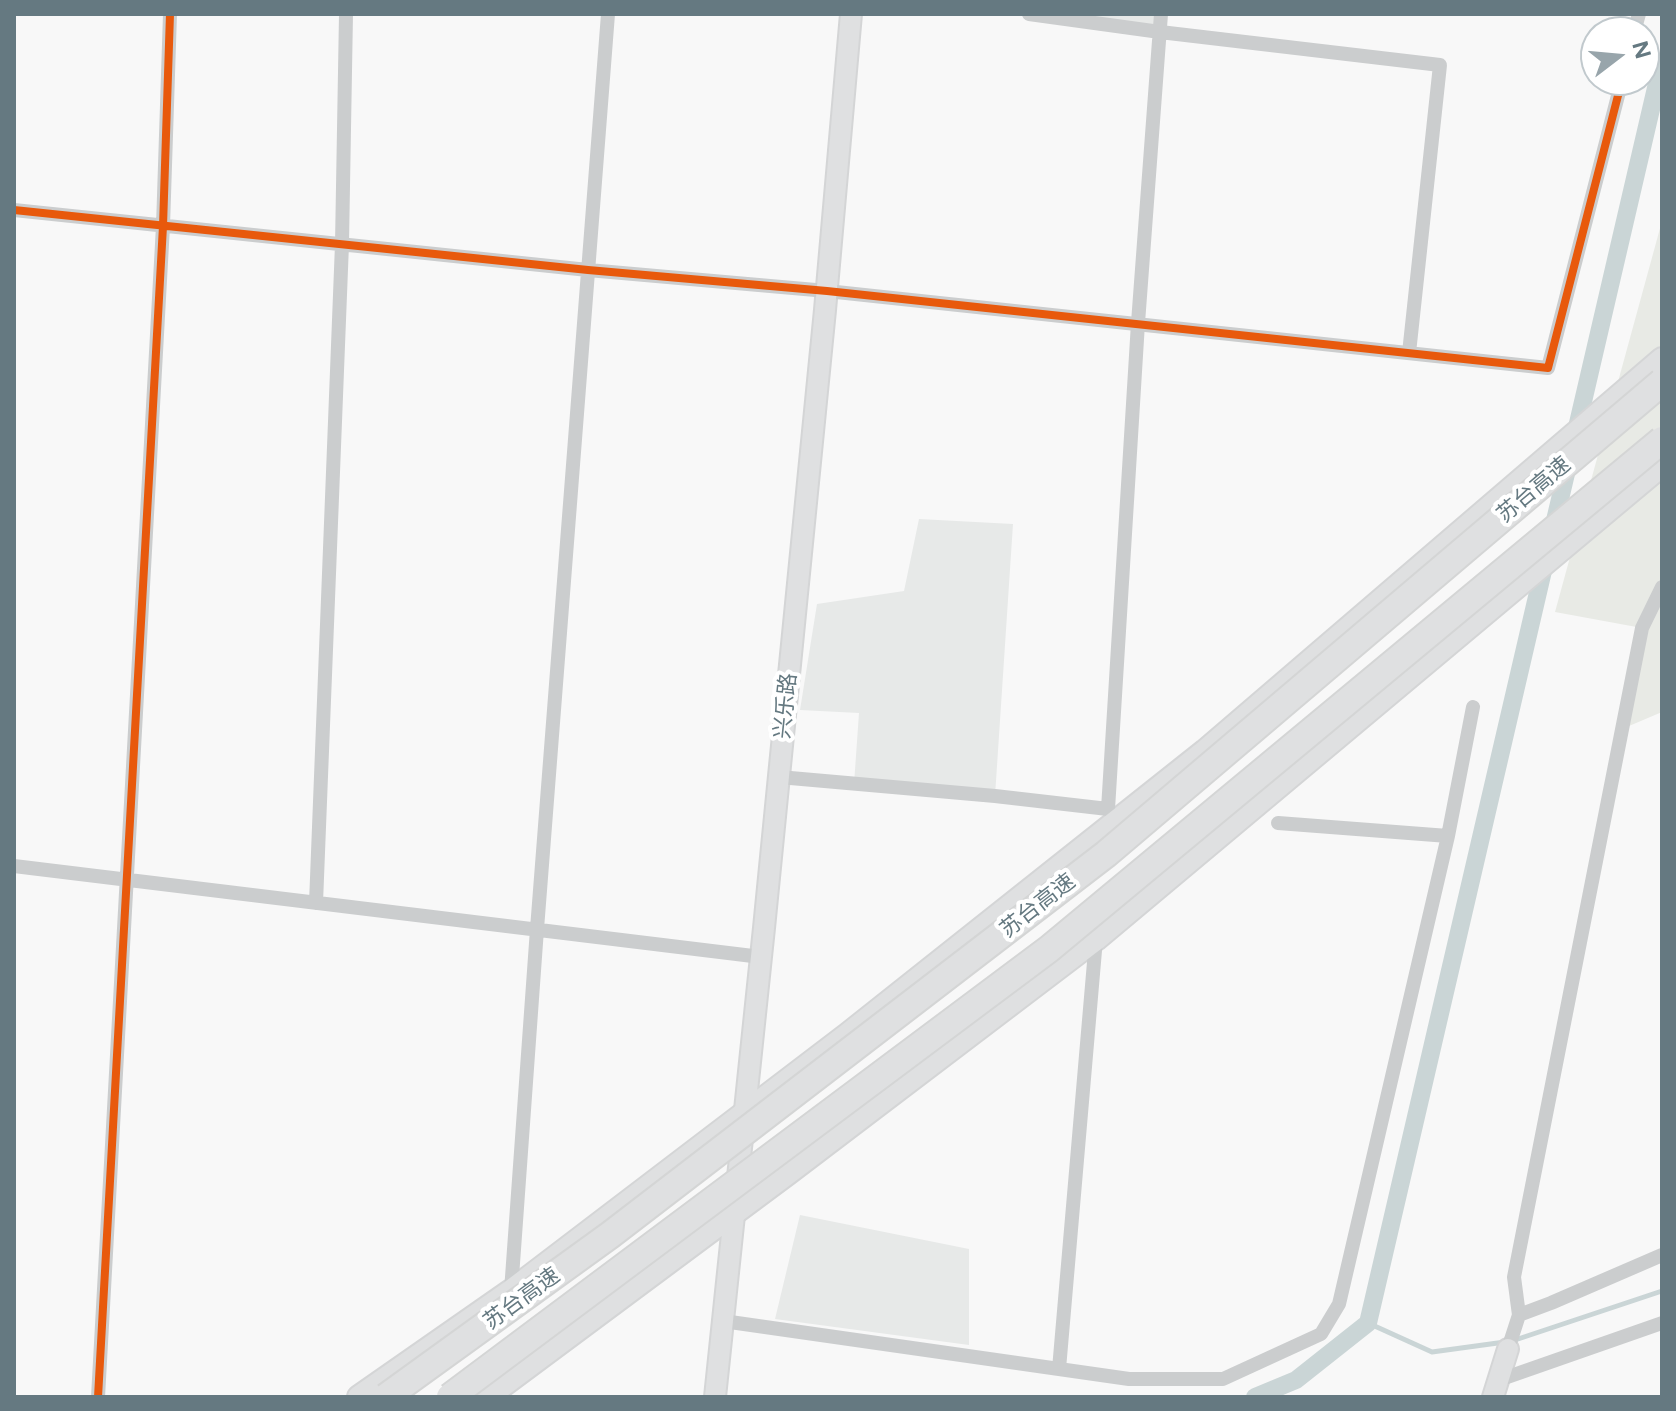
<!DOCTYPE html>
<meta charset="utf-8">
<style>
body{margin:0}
#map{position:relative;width:1676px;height:1411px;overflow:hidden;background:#f8f8f8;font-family:Figtree,sans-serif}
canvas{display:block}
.frame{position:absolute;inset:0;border:16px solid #657981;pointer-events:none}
.north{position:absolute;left:1580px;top:16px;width:80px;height:80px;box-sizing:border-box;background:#fff;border:2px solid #c1c9cd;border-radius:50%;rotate:74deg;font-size:22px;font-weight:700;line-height:32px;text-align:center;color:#657981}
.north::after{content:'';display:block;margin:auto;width:28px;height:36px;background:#98a5ab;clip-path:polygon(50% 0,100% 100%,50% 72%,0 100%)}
</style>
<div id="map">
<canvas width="1676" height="1411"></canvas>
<div class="frame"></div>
<div class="north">N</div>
</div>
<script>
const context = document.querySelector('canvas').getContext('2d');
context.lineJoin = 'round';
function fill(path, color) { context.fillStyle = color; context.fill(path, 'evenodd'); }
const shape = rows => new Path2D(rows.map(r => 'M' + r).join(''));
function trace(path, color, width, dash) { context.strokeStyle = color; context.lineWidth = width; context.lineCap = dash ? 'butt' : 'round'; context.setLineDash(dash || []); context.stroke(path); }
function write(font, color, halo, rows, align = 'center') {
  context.font = font + ' Figtree,"Noto Sans SC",sans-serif'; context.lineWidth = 8; context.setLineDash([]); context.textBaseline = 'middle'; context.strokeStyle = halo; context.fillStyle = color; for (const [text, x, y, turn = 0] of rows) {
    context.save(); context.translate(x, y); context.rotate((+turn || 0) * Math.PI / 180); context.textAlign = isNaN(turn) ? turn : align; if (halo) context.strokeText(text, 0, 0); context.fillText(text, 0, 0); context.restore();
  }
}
fill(shape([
 [1060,14,1161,14,1160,32],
 [919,519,1013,524,995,796,854,784,859,713,800,710,817,604,904,591],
 [800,1215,969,1249,969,1345,775,1319]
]), '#e7e9e8');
fill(shape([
 [1662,221,1662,712,1622,729,1642,628,1555,612]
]), '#e8eae5');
trace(shape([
 [1368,1323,1432,1352,1505,1342],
 [1515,1340,1662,1291]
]), '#cad5d6', 5);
trace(shape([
 [1575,436,1662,62],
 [1552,533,1569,461],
 [1255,1397,1296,1380,1368,1323,1546,558]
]), '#cad5d6', 18);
const secondary = shape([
 [715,1397,764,928,825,310,851,14],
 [1493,1397,1508,1349]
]);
const primary = shape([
 [359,1397,511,1291,847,1035,1205,751,1662,359],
 [487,1397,788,1173,1096,939,1662,465]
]);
trace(secondary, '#d4d5d6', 24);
trace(primary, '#d4d5d6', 26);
trace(shape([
 [1029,14,1160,32,1440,65,1409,353],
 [1634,32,1639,14],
 [14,210,588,270,827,291,1548,368,1622,80],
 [779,777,995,796,1108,809,1138,323,1161,14],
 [1278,823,1448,836],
 [14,866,761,957],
 [316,903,342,244,346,14],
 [511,1291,537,929,608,14],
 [1519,1315,1551,1303,1662,1255],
 [723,1321,1129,1379,1223,1379,1321,1334,1339,1304,1448,836,1473,707],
 [1508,1349,1519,1315,1514,1277,1642,628,1662,587],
 [1059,1369,1096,939],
 [1499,1380,1662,1323],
 [98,1397,163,226,170,14]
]), '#cbcdce', 14);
trace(secondary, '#dfe0e1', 20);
trace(primary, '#dfe0e1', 22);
const highwayBridge = shape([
 [386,1397,610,1235,1106,854,1662,382],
 [450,1397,1049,949,1662,440]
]);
trace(highwayBridge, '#d4d5d5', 30, []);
trace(highwayBridge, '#dfe0e1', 26);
trace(shape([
 [14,210,588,270,827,291,1548,368,1622,80],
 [98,1397,163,226,170,14]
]), '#e8590c', 8);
write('22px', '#657981', '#fff', [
 ["苏台高速",1534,490,-40],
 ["兴乐路",786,706,-84],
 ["苏台高速",1038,906,-38],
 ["苏台高速",522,1299,-36]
]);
</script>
